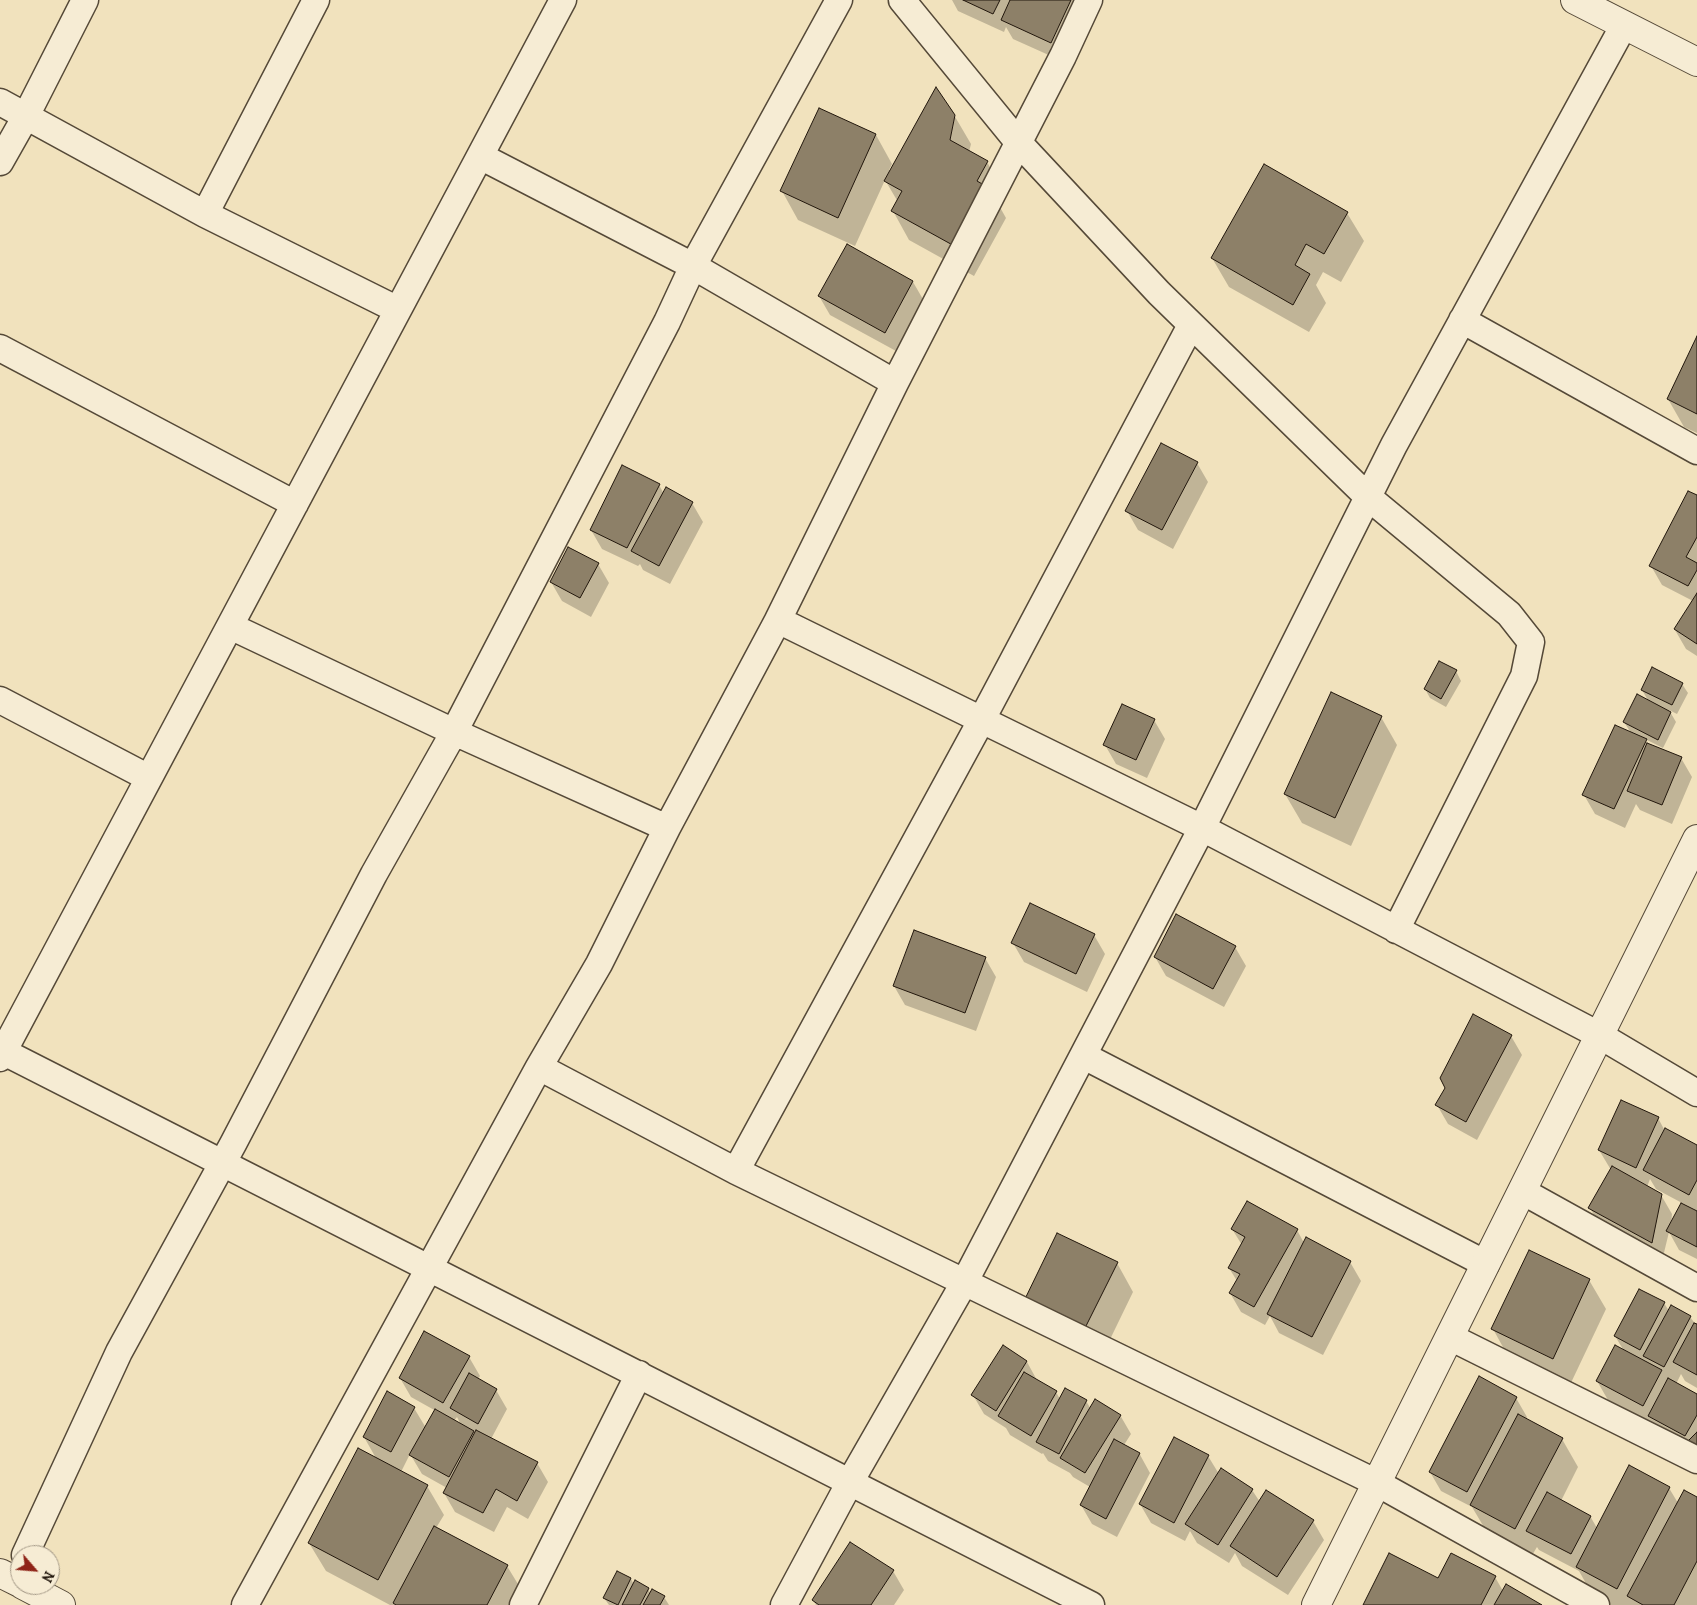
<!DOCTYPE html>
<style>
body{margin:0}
#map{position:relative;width:1697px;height:1605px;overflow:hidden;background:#f1e2bd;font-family:Alegreya,serif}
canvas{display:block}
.north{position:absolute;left:10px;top:1545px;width:50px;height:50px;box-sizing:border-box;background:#f6ecd4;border:1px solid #a19684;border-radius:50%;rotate:117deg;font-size:14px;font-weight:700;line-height:20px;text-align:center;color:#21160c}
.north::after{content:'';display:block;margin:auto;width:18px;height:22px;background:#8f2418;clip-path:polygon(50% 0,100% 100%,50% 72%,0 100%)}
</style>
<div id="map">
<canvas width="1697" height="1605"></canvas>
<div class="north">N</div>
</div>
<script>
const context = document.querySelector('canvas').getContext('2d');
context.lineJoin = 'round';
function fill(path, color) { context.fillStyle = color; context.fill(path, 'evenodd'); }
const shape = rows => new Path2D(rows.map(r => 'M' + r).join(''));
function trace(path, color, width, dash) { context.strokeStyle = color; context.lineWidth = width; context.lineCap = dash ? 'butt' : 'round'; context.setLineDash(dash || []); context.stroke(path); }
fill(shape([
 [952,0,1087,0,1062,61,1013,39,1006,27,1004,32,958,11],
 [820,109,876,135,892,164,889,170,891,171,954,115,971,144,969,152,987,162,1003,190,997,202,1006,218,974,276,909,240,893,211,898,202,885,180,855,246,798,220,782,191],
 [1347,213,1364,241,1341,282,1323,272,1316,285,1326,303,1309,332,1229,287,1212,258],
 [913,282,924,301,896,351,830,315,819,296],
 [1697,338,1697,433,1684,427,1668,399],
 [1197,463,1208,482,1173,549,1138,530,1127,511],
 [659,485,664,494,666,489,692,503,703,522,670,584,643,570,640,564,638,566,602,549,591,530],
 [1697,497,1697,656,1686,649,1675,630,1693,601,1662,585,1651,566],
 [598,564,609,583,591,617,562,601,551,582],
 [1456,671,1461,681,1446,707,1430,698,1425,689],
 [1682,684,1688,693,1677,714,1669,710,1676,722,1663,748,1645,739,1648,745,1681,758,1692,777,1672,824,1640,810,1636,804,1625,828,1595,814,1584,795,1631,733,1624,722,1649,702,1642,690],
 [1381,717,1397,745,1351,846,1302,823,1285,794],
 [1154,720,1165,739,1147,778,1116,764,1105,745],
 [1094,935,1105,954,1087,992,1024,962,1013,943],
 [1235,947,1246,966,1224,1007,1166,976,1155,957],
 [985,958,996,977,976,1031,905,1005,894,986],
 [1511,1036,1522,1055,1477,1140,1448,1124,1437,1105],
 [1658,1118,1665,1131,1697,1146,1697,1259,1679,1250,1669,1232,1662,1261,1601,1227,1590,1208,1611,1170,1599,1150],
 [1650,1179,1656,1189,1682,1203,1671,1225,1672,1214,1661,1195,1647,1187],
 [1232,1229,1297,1230,1304,1243,1350,1262,1361,1281,1323,1355,1279,1333,1270,1316,1265,1325,1241,1312,1230,1293,1237,1281,1229,1268,1242,1245],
 [1117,1263,1133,1292,1100,1360,1041,1332],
 [1589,1280,1606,1309,1569,1387,1509,1358,1493,1329],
 [1664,1303,1669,1311,1690,1317,1697,1326,1697,1388,1685,1381,1681,1374,1676,1384,1697,1395,1697,1453,1654,1424,1608,1400,1597,1381,1624,1351,1615,1336],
 [1003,1347,1027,1362,1038,1382,1056,1392,1060,1399,1086,1401,1091,1409,1120,1415,1131,1434,1124,1445,1139,1453,1150,1473,1117,1537,1092,1524,1081,1505,1090,1487,1073,1477,1070,1473,1048,1461,1043,1453,1042,1454,1010,1435,1006,1428,984,1414,973,1395],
 [469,1357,480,1376,478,1379,496,1390,507,1409,491,1439,537,1463,548,1482,528,1519,507,1507,494,1532,455,1512,444,1493,447,1488,422,1474,410,1454,401,1472,427,1486,444,1515,436,1528,507,1566,524,1594,518,1605,390,1605,326,1571,309,1543,377,1460,364,1437,414,1408,426,1428,436,1411,411,1397,400,1378],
 [457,1417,461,1425,454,1421],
 [1516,1398,1527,1417,1526,1420,1562,1439,1578,1467,1561,1501,1590,1516,1597,1528,1669,1488,1678,1503,1697,1499,1697,1605,1611,1605,1593,1596,1579,1571,1539,1550,1537,1547,1531,1557,1488,1534,1472,1507,1441,1491,1430,1472],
 [1208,1456,1219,1474,1221,1470,1252,1490,1260,1502,1313,1521,1324,1540,1288,1595,1242,1566,1235,1553,1229,1563,1197,1543,1190,1531,1185,1541,1151,1523,1140,1504],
 [893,1571,904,1590,894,1605,816,1605,813,1600],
 [617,1573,631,1579,634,1585,648,1589,651,1594,664,1597,669,1605,609,1605,604,1598],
 [1495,1577,1503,1591,1540,1605,1364,1605,1439,1580]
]), '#0003');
const building = shape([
 [963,0,1000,0,993,14,963,0],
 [1010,0,1071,0,1051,43,1001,20,1010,0],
 [936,87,955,115,950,140,988,161,977,181,991,189,958,248,891,211,902,191,884,181,936,87],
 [819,108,876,134,838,218,780,191,819,108],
 [1264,164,1348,212,1324,254,1306,244,1295,265,1310,274,1293,305,1211,258,1264,164],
 [847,244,913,281,885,333,818,296,847,244],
 [1697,336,1697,414,1667,399,1697,336],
 [1161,443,1198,462,1162,530,1125,511,1161,443],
 [622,465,660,484,627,548,590,530,622,465],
 [666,487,693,502,659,566,631,551,666,487],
 [1688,491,1697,495,1697,537,1686,557,1697,563,1697,570,1688,586,1649,566,1688,491],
 [568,547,599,563,580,598,550,582,568,547],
 [1697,593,1697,644,1674,629,1697,593],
 [1439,661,1457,670,1441,699,1424,689,1439,661],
 [1652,667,1683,683,1672,705,1641,690,1652,667],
 [1331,692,1382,716,1335,818,1284,794,1331,692],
 [1637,694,1671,712,1658,740,1623,722,1637,694],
 [1122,704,1155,719,1136,760,1103,745,1122,704],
 [1615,725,1647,739,1614,809,1582,795,1615,725],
 [1647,743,1682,757,1662,805,1627,791,1647,743],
 [1030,903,1095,934,1076,974,1011,943,1030,903],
 [1176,914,1236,946,1213,989,1154,957,1176,914],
 [914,930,986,957,965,1013,893,986,914,930],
 [1473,1014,1512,1035,1466,1122,1435,1105,1445,1088,1440,1078,1473,1014],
 [1621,1100,1659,1117,1636,1168,1598,1150,1621,1100],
 [1665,1128,1697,1145,1697,1180,1689,1195,1643,1170,1665,1128],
 [1612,1166,1662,1194,1652,1243,1588,1208,1612,1166],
 [1247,1201,1298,1229,1254,1307,1229,1293,1240,1274,1228,1268,1245,1237,1231,1229,1247,1201],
 [1681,1203,1697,1211,1697,1247,1666,1231,1681,1203],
 [1057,1233,1118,1262,1083,1332,1023,1303,1057,1233],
 [1306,1237,1351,1261,1312,1337,1267,1314,1306,1237],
 [1529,1250,1590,1279,1553,1359,1491,1329,1529,1250],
 [1639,1289,1665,1302,1640,1350,1614,1336,1639,1289],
 [1671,1305,1691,1316,1664,1367,1643,1356,1671,1305],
 [1694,1323,1697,1324,1697,1375,1673,1362,1694,1323],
 [424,1331,470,1356,443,1403,399,1378,424,1331],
 [1003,1345,1027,1361,996,1411,971,1395,1003,1345],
 [1615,1345,1662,1370,1643,1406,1596,1381,1615,1345],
 [1024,1372,1057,1391,1031,1436,998,1416,1024,1372],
 [469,1373,497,1389,478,1424,450,1408,469,1373],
 [1479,1376,1517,1397,1467,1492,1429,1472,1479,1376],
 [1668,1378,1697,1394,1697,1415,1685,1436,1648,1416,1668,1378],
 [1065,1388,1087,1400,1059,1454,1036,1442,1065,1388],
 [387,1391,415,1407,391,1452,363,1437,387,1391],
 [1095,1399,1121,1415,1085,1473,1060,1458,1095,1399],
 [435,1409,474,1431,449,1477,409,1455,435,1409],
 [1518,1414,1563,1438,1515,1529,1470,1505,1518,1414],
 [476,1430,538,1462,517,1501,496,1489,483,1513,443,1493,476,1430],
 [1697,1432,1697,1445,1688,1441,1697,1432],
 [1174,1437,1209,1455,1174,1523,1139,1504,1174,1437],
 [1114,1439,1140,1453,1106,1519,1080,1505,1114,1439],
 [358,1448,428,1485,378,1580,308,1543,358,1448],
 [1629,1465,1670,1487,1617,1589,1576,1567,1629,1465],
 [1221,1468,1253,1489,1218,1545,1185,1524,1221,1468],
 [1266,1490,1314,1520,1277,1577,1230,1546,1266,1490],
 [1684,1490,1697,1497,1697,1561,1674,1605,1643,1605,1627,1596,1684,1490],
 [1547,1492,1591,1516,1571,1554,1526,1531,1547,1492],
 [434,1526,508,1565,487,1605,396,1605,393,1603,434,1526],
 [850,1542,894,1570,871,1605,819,1605,812,1600,850,1542],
 [1389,1553,1438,1578,1451,1553,1496,1576,1481,1605,1363,1605,1389,1553],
 [617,1571,631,1578,618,1605,603,1598,617,1571],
 [635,1580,649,1588,640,1605,622,1605,635,1580],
 [1506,1584,1542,1605,1494,1605,1506,1584],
 [652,1589,665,1596,660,1605,643,1605,652,1589]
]);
fill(building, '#8d8068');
trace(building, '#21160c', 1);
const minor = shape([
 [902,0,1018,142,1159,293,1368,497,1509,614,1531,642,1524,676,1396,930],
 [0,102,205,214,398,310],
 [480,156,693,266,895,383],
 [0,162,26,116,85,0],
 [205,214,316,0],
 [1462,320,1697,451],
 [0,348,295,504],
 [778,620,1202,828,1599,1035,1697,1093],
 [230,626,454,732,667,828],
 [0,700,149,778],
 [0,1050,1091,1605],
 [1084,1056,1486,1264],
 [0,1058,563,0],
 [539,1067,736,1171,1377,1483,1596,1605],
 [736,1171,981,721,1191,325],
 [1522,1191,1697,1288],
 [1450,1337,1697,1460],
 [25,1555,119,1352,233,1144,374,874,454,732,667,322,693,266,839,0],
 [245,1605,539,1067,599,964,667,828,778,620,895,383,1063,56,1089,0],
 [523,1605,639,1374],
 [784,1605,850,1482,964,1283,1202,828,1394,445,1624,25]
]);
const tertiary = shape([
 [1575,0,1697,62],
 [0,1573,20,1583],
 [23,1585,61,1605],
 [1316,1605,1697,839]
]);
trace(minor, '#554938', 29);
trace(tertiary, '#554938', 30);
trace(minor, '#f6ecd4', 26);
trace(tertiary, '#f6ecd4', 28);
</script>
